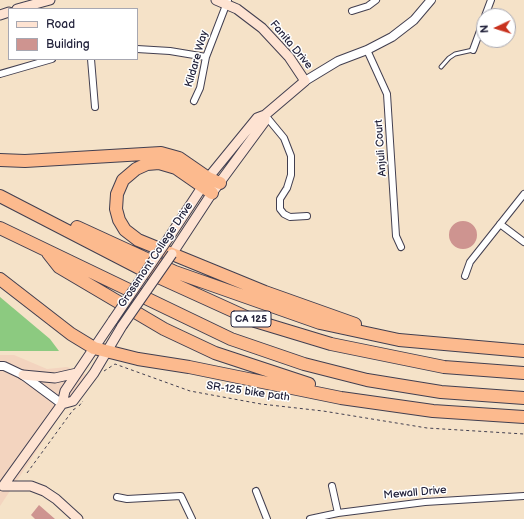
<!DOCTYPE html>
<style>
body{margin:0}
#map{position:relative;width:524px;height:519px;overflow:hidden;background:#f5e2c8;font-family:"Balsamiq Sans",sans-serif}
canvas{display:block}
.legend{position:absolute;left:8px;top:8px;width:130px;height:52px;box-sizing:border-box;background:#fff;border:1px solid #a7a7b1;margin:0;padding:5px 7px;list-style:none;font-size:12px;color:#22223b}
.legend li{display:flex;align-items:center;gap:8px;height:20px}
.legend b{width:20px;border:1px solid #a7a7b1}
.north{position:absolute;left:476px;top:8px;width:40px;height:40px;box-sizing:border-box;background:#fff;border:1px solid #a7a7b1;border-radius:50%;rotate:266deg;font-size:11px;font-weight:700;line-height:16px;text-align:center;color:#22223b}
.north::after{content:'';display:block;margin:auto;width:14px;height:18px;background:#c8321e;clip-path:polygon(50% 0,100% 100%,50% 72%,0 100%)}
</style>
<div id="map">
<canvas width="524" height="519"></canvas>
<ul class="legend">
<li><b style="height:5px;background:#fee3d2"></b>Road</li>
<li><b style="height:11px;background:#ce9490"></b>Building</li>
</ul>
<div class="north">N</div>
</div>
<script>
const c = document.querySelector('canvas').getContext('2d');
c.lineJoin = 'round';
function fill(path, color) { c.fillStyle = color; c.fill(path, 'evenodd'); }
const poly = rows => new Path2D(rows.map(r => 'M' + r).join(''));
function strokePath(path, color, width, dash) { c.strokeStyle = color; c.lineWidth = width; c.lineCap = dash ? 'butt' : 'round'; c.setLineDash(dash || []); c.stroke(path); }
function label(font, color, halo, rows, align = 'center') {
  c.font = font + ' "Balsamiq Sans",sans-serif'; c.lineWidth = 3; c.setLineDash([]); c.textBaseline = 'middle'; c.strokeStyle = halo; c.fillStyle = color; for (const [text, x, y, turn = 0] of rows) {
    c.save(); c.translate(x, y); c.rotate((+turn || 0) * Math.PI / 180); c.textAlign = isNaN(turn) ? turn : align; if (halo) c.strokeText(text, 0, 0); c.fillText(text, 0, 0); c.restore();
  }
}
const built = poly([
 [0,355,14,355,47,369,67,367,87,375,0,506]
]);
const green = poly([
 [0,297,50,339,59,351,0,351]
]);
const building = poly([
 '449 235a14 14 0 1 1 28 0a14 14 0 1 1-28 0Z',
 [39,505,55,519,35,519,31,515]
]);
const path = poly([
 [104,371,115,364,190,391,261,404,323,411,427,428,524,434],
 [79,406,83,401],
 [27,473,73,410,76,408]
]);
const service = poly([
 [441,67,449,58,455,54,473,50]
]);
const minor = poly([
 [352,11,368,6,376,0],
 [485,16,491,0],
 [137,49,170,51,206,57],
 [367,50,387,94,396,236,401,247],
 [473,50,484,20],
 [91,59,95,107],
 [0,74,52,59],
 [194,101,200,88,206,57,228,0],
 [265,115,284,138,291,156,291,175,287,188,280,199,280,209,284,214,290,217,307,216],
 [500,224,524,242],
 [465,276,470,262,524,194],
 [332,486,338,513],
 [256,491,267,519],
 [117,497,127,499,181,496,192,519],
 [310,519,338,513,425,502,524,496]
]);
const tertiary = poly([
 [305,81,338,61,367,50,392,37,414,20,431,0],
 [0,366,4,366,23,375,62,404]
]);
const secondary = poly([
 [17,9,50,0],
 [0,15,9,12],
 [170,236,208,178,257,118,265,115,305,81,289,57,262,28,237,9,216,0],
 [172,254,212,193,265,121,265,115],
 [23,375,55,378,77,373],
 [62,404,73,401,94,373,122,326],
 [3,486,62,404,65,391,113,320],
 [3,486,31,486,44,491,56,499,78,519]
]);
const motorway = poly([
 [0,160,25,161,161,153,179,158,208,178,220,183],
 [212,193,176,168,159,163,147,164,136,169,123,180,117,194,116,209,119,220,125,230,138,240,265,292,355,324],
 [0,196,145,271,255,321,331,344,444,367,524,373],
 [77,227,175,272,320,323,399,340,524,351],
 [0,228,231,339,304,364,367,380,441,392,524,398],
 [48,253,59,267,164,329,215,353,309,384],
 [0,279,71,334,94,348,138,359,189,367,341,398,433,411,524,417]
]);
const secondaryBridge = poly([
 [113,320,170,236],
 [122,326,172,254]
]);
const shields = [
 [251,319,40]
];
const shieldNames = [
 ["CA 125",251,319]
];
const streetNames = [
 ["Fanita Drive",291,45,50],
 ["Kildare Way",197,59,-74],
 ["Anjuli Court",381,148,-94],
 ["Grossmont College Drive",156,255,-56],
 ["SR-125 bike path",248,392,8],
 ["Mewall Drive",415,493,-5]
];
fill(built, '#f3d4bf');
fill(green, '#8cca80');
fill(building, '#ce9490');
strokePath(service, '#423f50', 5);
strokePath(minor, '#423f50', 8);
strokePath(tertiary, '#423f50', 10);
strokePath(secondary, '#423f50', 11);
strokePath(motorway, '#423f50', 14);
strokePath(path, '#423f50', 1, [3, 3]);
strokePath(service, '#fff', 3);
strokePath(minor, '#fff', 6);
strokePath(tertiary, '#fff', 8);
strokePath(secondary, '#fee3d2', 9);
strokePath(motorway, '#fcba8e', 12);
strokePath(secondaryBridge, '#423f50', 11, []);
strokePath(secondaryBridge, '#fee3d2', 9);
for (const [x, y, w] of shields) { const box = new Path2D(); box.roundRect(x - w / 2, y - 8, w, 16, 3); c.fillStyle = '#fff'; c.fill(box); strokePath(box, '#22223b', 1); }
label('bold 10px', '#22223b', null, shieldNames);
label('11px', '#22223b', '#fff', streetNames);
</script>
